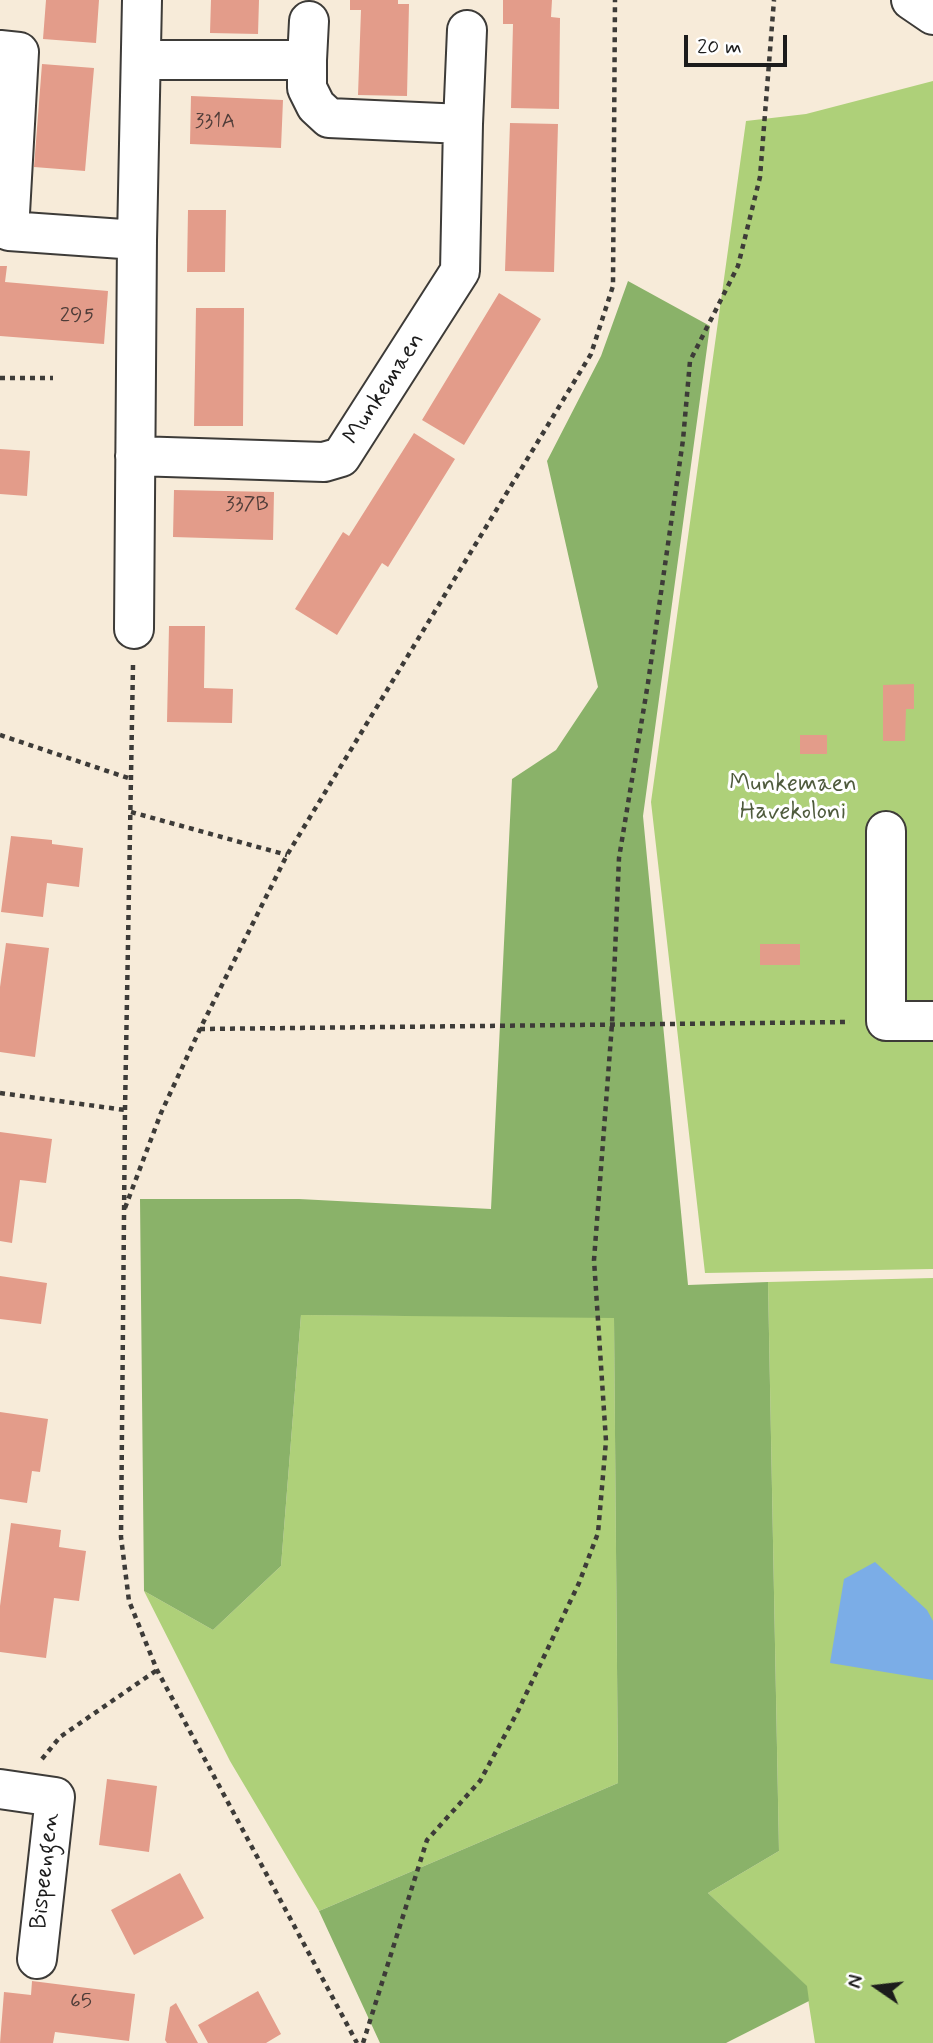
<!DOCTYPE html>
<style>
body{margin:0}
#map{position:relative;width:933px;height:2043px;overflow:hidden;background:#f7ebd9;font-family:Mynerve,sans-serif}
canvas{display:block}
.north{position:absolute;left:842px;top:1952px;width:70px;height:70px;-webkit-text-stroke:5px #fff;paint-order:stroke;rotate:284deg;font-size:19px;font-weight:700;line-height:28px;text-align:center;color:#1c1c1c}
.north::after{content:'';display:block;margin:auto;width:24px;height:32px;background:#1c1c1c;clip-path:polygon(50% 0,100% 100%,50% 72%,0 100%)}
.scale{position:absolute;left:684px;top:35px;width:103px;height:32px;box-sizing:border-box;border:4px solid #1c1c1c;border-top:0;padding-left:9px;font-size:21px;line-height:24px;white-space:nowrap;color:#1c1c1c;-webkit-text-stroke:5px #fff;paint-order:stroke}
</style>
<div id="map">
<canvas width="933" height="2043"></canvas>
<div class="north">N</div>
<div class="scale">20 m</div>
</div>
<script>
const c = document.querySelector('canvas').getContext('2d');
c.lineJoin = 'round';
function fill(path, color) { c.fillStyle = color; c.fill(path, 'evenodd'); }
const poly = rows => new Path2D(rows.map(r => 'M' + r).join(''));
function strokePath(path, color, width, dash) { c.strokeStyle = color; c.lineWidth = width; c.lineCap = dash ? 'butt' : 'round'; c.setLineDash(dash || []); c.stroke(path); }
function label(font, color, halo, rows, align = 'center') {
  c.font = font + ' Mynerve,sans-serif'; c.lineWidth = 6; c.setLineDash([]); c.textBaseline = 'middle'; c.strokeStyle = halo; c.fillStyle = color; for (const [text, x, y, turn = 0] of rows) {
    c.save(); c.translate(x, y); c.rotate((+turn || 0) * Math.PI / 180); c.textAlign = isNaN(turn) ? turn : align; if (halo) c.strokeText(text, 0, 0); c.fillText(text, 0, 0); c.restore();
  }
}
const green = poly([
 [933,81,933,1269,705,1273,651,802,746,121,806,114],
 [933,1278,933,2043,815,2043,806,1986,708,1893,779,1851,768,1282],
 [301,1315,614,1317,618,1783,319,1911,230,1761,144,1591,213,1630,281,1566]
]);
const forest = poly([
 [628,281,710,326,643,816,688,1285,768,1282,779,1851,708,1893,807,1986,809,2001,726,2043,380,2043,319,1911,618,1783,614,1318,301,1315,281,1566,213,1630,144,1591,140,1199,299,1199,491,1209,512,779,556,750,598,687,547,461,601,356]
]);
const water = poly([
 [875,1562,927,1610,933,1621,933,1680,830,1663,844,1579]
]);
const building = poly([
 [46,0,99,0,96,43,43,39],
 [211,0,259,0,258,34,210,33],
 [350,0,398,0,398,4,409,4,407,96,358,95,361,10,350,10],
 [503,0,552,0,551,17,560,18,559,109,511,108,513,24,503,24],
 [42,64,94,68,85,171,34,167],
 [191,96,283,100,281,148,190,144],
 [510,123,558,124,554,272,505,271],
 [188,210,226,210,225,272,187,272],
 [0,266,7,266,5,282,108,291,104,344,0,336],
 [499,293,541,319,464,445,422,420],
 [196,308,244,308,243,426,194,426],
 [414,433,455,459,388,567,382,563,337,635,295,609,343,532,349,536],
 [0,449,30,451,27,496,0,494],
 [174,490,274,492,273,540,173,537],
 [169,626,205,626,204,688,233,689,232,723,167,722],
 [914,684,914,709,906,709,905,741,883,741,883,685],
 [800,735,827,735,827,754,800,754],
 [11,836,52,840,52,844,83,848,79,887,47,883,43,917,1,912],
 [6,943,49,948,35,1057,0,1052,0,987],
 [760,944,800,944,800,965,760,965],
 [0,1132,52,1139,46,1183,20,1180,12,1243,0,1241],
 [0,1276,47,1283,41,1324,0,1319],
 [0,1412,48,1419,40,1472,32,1471,27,1503,0,1499],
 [11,1523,61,1530,59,1547,86,1551,79,1601,54,1598,46,1658,0,1652,0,1606],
 [107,1779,157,1786,149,1852,99,1845],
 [180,1873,204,1918,134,1955,111,1910],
 [32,1981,135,1994,129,2041,55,2032,53,2043,0,2043,4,1992,31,1995],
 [258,1991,281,2034,266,2043,208,2043,198,2025],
 [176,2003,198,2043,167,2043,165,2040,170,2007]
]);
const path = poly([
 [0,378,53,378],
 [133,665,125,1110,121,1537,129,1601,157,1670,357,2043],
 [0,735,131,779],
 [131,812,287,855],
 [200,1029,850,1022],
 [0,1093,125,1110],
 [125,1208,161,1113,200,1029,287,855,591,354,613,286,615,0],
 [42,1759,60,1737,157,1670],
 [363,2043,427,1840,480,1781,518,1711,579,1583,598,1533,606,1441,594,1260,612,1024,619,858,648,683,683,440,690,361,738,266,760,177,774,0]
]);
const minor = poly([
 [911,0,933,15],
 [0,50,19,52,9,231,137,240],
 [307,60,309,21],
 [463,124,467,30],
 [135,456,324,462,341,457,460,271,463,124,329,118,316,106,307,88,307,60,141,60],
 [134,629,137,240,142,0],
 [886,831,886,1021,933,1021],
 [0,1789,55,1797,37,1959]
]);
const numberNames = [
 ["331A",215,123],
 ["295",77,317],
 ["337B",247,506],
 ["65",81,2003]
];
const streetNames = [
 ["Munkemaen",385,389,-57],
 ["Bispeengen",46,1871,-84]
];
const parkNames = [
 ["Munkemaen",793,785],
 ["Havekoloni",793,813]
];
fill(green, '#aed079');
fill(forest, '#8ab269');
fill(water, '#7bade7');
fill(building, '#e39c8a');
strokePath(minor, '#3d3b38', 42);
strokePath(path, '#3d3b38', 4.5, [5, 5]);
strokePath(minor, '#fff', 38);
label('21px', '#4e3c38', null, numberNames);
label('24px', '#1c1c1c', '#fff', streetNames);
label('24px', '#4f5b3d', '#fff', parkNames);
</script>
